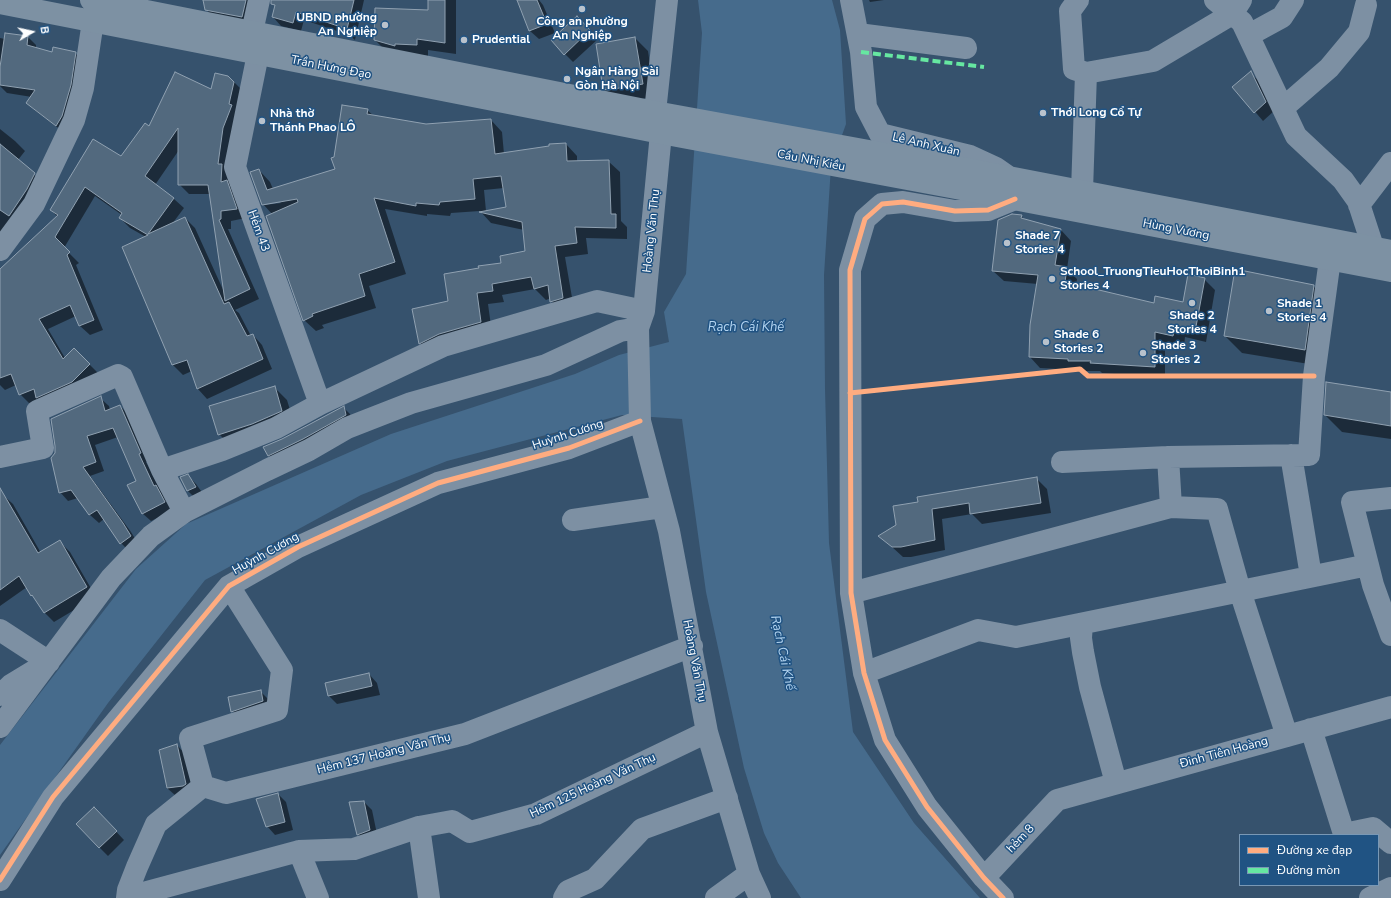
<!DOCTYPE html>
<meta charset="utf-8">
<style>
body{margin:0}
#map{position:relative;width:1391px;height:898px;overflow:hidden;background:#36526d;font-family:"Nunito Sans",sans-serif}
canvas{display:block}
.legend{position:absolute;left:1239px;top:834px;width:140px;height:52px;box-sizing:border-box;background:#205383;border:1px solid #7998b5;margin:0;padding:5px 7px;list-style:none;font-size:12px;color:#fff}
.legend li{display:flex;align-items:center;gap:8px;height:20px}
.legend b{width:20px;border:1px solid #7998b5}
.north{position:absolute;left:12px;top:12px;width:40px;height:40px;-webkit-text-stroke:3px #205383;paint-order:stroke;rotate:81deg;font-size:11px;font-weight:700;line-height:16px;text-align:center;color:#fff}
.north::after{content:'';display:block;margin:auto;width:14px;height:18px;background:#fff;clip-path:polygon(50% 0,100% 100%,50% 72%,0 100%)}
</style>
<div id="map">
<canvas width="1391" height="898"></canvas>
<ul class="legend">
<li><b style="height:5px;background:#ffac80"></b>Đường xe đạp</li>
<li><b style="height:5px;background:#66e7a1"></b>Đường mòn</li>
</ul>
<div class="north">B</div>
</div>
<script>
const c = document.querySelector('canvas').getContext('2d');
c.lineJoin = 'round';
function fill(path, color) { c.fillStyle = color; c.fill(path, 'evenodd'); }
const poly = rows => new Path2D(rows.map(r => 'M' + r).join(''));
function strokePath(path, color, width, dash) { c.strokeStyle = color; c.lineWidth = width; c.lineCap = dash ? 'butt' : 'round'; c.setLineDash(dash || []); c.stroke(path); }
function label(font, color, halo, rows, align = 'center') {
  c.font = font + ' "Nunito Sans",sans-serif'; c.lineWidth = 3; c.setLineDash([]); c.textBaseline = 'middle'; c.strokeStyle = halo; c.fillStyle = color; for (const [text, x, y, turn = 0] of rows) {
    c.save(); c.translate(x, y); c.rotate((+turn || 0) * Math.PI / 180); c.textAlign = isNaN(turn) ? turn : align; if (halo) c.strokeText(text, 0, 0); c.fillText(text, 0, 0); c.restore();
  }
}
const water = poly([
 [698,0,832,0,840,30,846,124,831,166,824,275,825,389,829,543,853,732,914,823,980,898,801,898,778,863,764,833,744,768,706,592,682,419,622,415,447,461,361,495,205,580,108,703,0,855,0,745,136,569,186,524,391,434,575,374,619,355,669,342,664,312,686,274,702,33]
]);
const shadow = poly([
 [204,0,255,0,250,25,214,18,206,9],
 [277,0,364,0,355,40,349,35,304,20,301,31,281,26,273,17],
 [429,0,456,0,456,54,428,50,428,56,386,51,375,40,429,11],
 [526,0,539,0,543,5,555,33,539,39,530,31,519,3],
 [869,0,884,0,870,2],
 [586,25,598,39,573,62,565,54],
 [28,37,36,45,36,49,53,53,75,53,84,62,65,133,36,111,27,103,32,97,7,93,0,86,0,38,5,39],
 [635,38,648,51,655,97,621,102,617,101,604,88],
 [1250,73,1259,81,1274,111,1263,121,1234,87],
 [234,82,244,92,246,218,231,221,231,229,228,229,259,299,235,310,239,313,251,336,253,335,262,345,272,369,207,399,198,389,192,371,183,375,173,365,123,248,146,237,130,228,120,218,122,215,95,196,64,248,79,263,76,265,103,330,90,335,80,326,76,316,48,329,65,358,74,349,99,374,30,404,20,394,16,385,5,390,0,385,0,270,58,217,51,210,121,158,150,127,211,91],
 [179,150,179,184,189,194,210,194,225,294,195,228,185,218,172,224,184,208,174,199,155,185],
 [367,110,374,116,426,125,491,120,502,132,504,154,566,144,577,156,577,162,608,161,620,172,621,221,627,227,627,239,586,238,588,254,565,257,574,309,563,312,551,301,551,298,546,300,535,289,502,295,504,302,488,304,492,333,431,354,420,343,449,302,480,269,502,263,526,252,524,230,491,223,480,211,451,213,450,216,427,214,427,216,385,209,406,274,369,286,376,308,322,325,324,328,316,331,304,320,272,214,263,204,259,170,270,182,273,189,336,170,335,158],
 [504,188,507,208,486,211,484,190],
 [279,201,281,203,264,205,264,203],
 [0,129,15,141,25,151,18,160,44,184,0,238],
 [1021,216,1026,221,1061,230,1071,241,1067,269,1077,279,1076,286,1155,304,1184,303,1204,279,1215,290,1206,342,1185,337,1184,346,1165,342,1165,378,1102,373,1100,371,1080,371,1078,370,1040,368,1030,357,1038,284,1004,281,993,271],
 [1313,286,1330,303,1321,366,1242,353,1225,336],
 [274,387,287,400,294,423,232,447,219,434],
 [1391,393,1391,439,1342,432,1325,415],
 [100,398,109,406,110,410,120,406,128,414,149,461,146,462,161,491,164,494,172,511,151,521,142,513,137,481,118,437,95,445,104,471,90,476,131,532,139,545,129,551,121,543,104,519,99,523,90,515,78,498,68,501,60,492],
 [344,408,350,414,352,421,275,461,268,455,282,440],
 [188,476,196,484,204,495,196,499,188,491,181,478],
 [1036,478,1047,489,1051,513,982,524,972,514,942,519,945,550,911,557,903,557,880,536,897,525,919,503],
 [3,495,13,504,41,553,60,542,70,552,96,597,54,622,44,612,27,587,0,606,0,496],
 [369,674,377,683,380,695,337,704,329,696],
 [261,692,269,700,271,710,241,719,232,711],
 [177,745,185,754,193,793,176,796,167,788,160,750],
 [278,794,286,802,293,830,275,835,267,826],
 [364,802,372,810,378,839,366,843,358,834],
 [94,808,124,840,108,856,99,847]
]);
const building = poly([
 [203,0,246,0,242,17,205,10,203,0],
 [271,0,354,0,347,29,296,12,293,23,272,17,275,5,271,4,271,0],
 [428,0,445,0,445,43,417,39,417,45,395,44,395,46,374,40,375,8,428,10,428,0],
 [517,0,537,0,547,24,529,31,517,0],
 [577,16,590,30,564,55,551,40,577,16],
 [5,33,28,36,27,45,52,52,53,47,76,52,71,85,62,116,56,126,26,103,35,90,0,85,0,67,5,33],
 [635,37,643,84,608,90,603,89,596,44,635,37],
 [1251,71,1266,102,1254,113,1232,87,1251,71],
 [175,72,211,89,215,73,228,76,234,82,229,104,232,105,223,128,218,164,222,164,221,182,227,180,237,209,221,211,221,219,219,220,250,289,225,301,208,185,178,185,178,128,145,176,174,198,148,234,185,217,224,304,229,302,247,336,253,334,263,359,197,389,187,360,172,365,122,247,148,235,119,218,122,213,85,187,55,237,70,252,67,255,94,320,79,326,70,305,39,319,63,359,74,348,90,364,72,382,36,398,34,389,19,395,11,374,0,378,0,269,58,215,50,210,93,139,121,156,145,123,149,126,175,72],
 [342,105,368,109,367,114,426,124,491,119,495,154,549,146,549,144,566,143,567,161,609,160,611,214,616,214,616,228,575,227,577,243,555,246,563,298,550,302,548,285,534,289,531,277,492,284,493,291,477,293,481,322,439,334,419,344,412,309,448,301,444,274,479,268,478,266,501,263,500,256,525,251,522,222,479,212,506,207,501,176,473,179,475,199,440,202,439,205,416,203,416,206,374,198,395,262,359,274,365,296,312,314,313,316,303,321,266,216,298,202,297,199,262,205,250,172,259,169,267,190,335,169,331,158,334,157,342,105],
 [0,144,35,173,27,189,9,216,0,210,0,144],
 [1012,214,1022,215,1021,218,1061,229,1055,265,1067,267,1065,282,1154,303,1155,296,1183,302,1188,274,1205,278,1195,332,1175,327,1173,336,1155,332,1155,367,1090,363,1091,361,1068,361,1068,359,1029,357,1030,325,1038,275,992,271,998,220,1012,214],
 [1235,269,1314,285,1305,350,1224,336,1235,269],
 [1326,382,1391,392,1391,426,1324,415,1326,382],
 [275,386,282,411,252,424,218,435,209,406,275,386],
 [101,396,105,411,120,405,141,453,139,454,154,486,156,485,165,502,142,514,127,485,136,481,113,428,87,436,96,462,83,467,123,523,131,536,120,544,97,510,89,515,71,490,59,493,51,458,55,453,55,446,51,419,101,396],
 [344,406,346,415,303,439,268,456,263,447,282,439,344,406],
 [188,474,196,487,187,491,180,477,188,474],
 [1037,477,1041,503,970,514,969,503,932,509,935,540,901,547,892,547,878,536,896,525,893,506,918,502,917,497,1037,477],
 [0,488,38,553,60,540,87,587,44,613,32,595,31,596,19,576,0,590,0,488],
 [369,673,372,686,328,696,325,683,369,673],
 [261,690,263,701,231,712,228,697,261,690],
 [177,744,186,784,183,786,167,788,159,750,177,744],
 [278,793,285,822,266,827,256,799,278,793],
 [364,801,370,830,357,835,349,802,364,801],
 [94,807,117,831,99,848,76,824,94,807]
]);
const minor = poly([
 [851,0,861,52,866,107,880,134,970,156,996,168,1006,175],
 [1078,0,1070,11,1074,69,1086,73,1153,61,1232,14,1241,0],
 [1215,0,1242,22,1296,136,1343,180,1358,201,1373,247],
 [252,32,259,0],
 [858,34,966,48],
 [1249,35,1282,17,1293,0],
 [258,54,235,167,320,404],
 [1283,108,1329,68,1359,32,1366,5],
 [655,112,667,0],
 [661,133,644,311,638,328,640,421,669,531,707,732,749,874,760,898],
 [1082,191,1086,73],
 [1359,205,1391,163],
 [0,250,34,204,74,120,83,88,93,21],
 [1291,455,1311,576],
 [0,457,43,448,37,411,118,375,122,377,162,470,222,450,276,428,320,404,443,346,597,301,644,311],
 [1168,457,1171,507],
 [1062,462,1168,457,1309,455,1314,376,1330,259],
 [162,470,184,512],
 [1391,498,1352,502,1373,585,1391,635],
 [573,520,662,507],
 [851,593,1171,507,1217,509,1240,591,1287,736],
 [1082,624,1081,638,1083,652,1090,687,1116,783],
 [0,630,49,662],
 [864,673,978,630,1016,637,1368,565],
 [0,695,11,685,39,668],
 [0,727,111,578,151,536,184,512,267,470,309,450,347,428,411,403,546,365,620,331,638,328],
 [1311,729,1344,834,1373,828,1391,843],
 [203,786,190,738,277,710,282,670,229,586],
 [419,827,429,898],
 [299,851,318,898],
 [984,878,1057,800,1391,707],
 [0,880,53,797,229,586,298,547,438,483,569,448,640,421],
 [128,897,299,851,354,849,419,827,452,821,470,832,536,814,707,732],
 [127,898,128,890,137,867,156,824,203,786,226,793,465,734,692,646],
 [564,898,568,891,595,879,642,829,727,798],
 [716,898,749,874],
 [1003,898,984,878,927,807,885,740,864,673,851,593,850,270,865,219,882,204,903,202,955,211,988,210,1015,199],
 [1370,898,1391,888]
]);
const highway = poly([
 [91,0,655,112,962,168,1391,251],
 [0,3,661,133,961,189,1391,271]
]);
const quiet = poly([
 [861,52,984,67]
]);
const cycleway = poly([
 [850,393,1080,369,1088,376,1314,376],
 [0,880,53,797,229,586,298,547,438,483,569,448,640,421],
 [1003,898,984,878,927,807,885,740,864,673,851,593,850,270,865,219,882,204,903,202,955,211,988,210,1015,199]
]);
const markers = [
 [582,9,4,"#b9c2cc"],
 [385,25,4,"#b9c2cc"],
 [464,40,4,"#b9c2cc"],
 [567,79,4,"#b9c2cc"],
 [1043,113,4,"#b9c2cc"],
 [262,121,4,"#b9c2cc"],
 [1007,243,4,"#b9c2cc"],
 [1052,279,4,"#b9c2cc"],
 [1192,303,4,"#b9c2cc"],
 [1269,311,4,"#b9c2cc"],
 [1046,342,4,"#b9c2cc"],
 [1143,353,4,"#b9c2cc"]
];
const poiNames = [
 ["UBND phường",377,18,"right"],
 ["An Nghiệp",377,32,"right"],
 ["Công an phường",582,22,"center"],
 ["An Nghiệp",582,36,"center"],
 ["Prudential",472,40],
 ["Ngân Hàng Sài",575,72],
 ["Gòn Hà Nội",575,86],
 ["Thới Long Cổ Tự",1051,113],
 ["Nhà thờ",270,114],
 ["Thánh Phao LÔ",270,128],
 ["Shade 7",1015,236],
 ["Stories 4",1015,250],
 ["School_TruongTieuHocThoiBinh1",1060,272],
 ["Stories 4",1060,286],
 ["Shade 1",1277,304],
 ["Stories 4",1277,318],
 ["Shade 2",1192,316,"center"],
 ["Stories 4",1192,330,"center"],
 ["Shade 6",1054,335],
 ["Stories 2",1054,349],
 ["Shade 3",1151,346],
 ["Stories 2",1151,360]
];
const streetNames = [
 ["Trần Hưng Đạo",331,68,11],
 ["Lê Anh Xuân",926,145,13],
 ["Cầu Nhị Kiều",811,161,11],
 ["Hùng Vương",1176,230,11],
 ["Hẻm 43",258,231,70],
 ["Hoàng Văn Thụ",652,231,-84],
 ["Huỳnh Cương",568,435,-18],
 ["Huỳnh Cương",266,554,-29],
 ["Hoàng Văn Thụ",694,661,79],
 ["Đinh Tiên Hoàng",1224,753,-15],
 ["Hẻm 137 Hoàng Văn Thụ",384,754,-14],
 ["Hẻm 125 Hoàng Văn Thụ",593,786,-25],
 ["hẻm 8",1021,839,-47]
];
const waterNames = [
 ["Rạch Cái Khế",746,328],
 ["Rạch Cái Khế",782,653,78]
];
fill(water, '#466b8c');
fill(shadow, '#0007');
fill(building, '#52697e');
strokePath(building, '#90a1b1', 1);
strokePath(minor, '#7d90a3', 22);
strokePath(highway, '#7d91a3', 22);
strokePath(quiet, '#66e7a1', 4, [8, 4]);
strokePath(cycleway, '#ffac80', 5);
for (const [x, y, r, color] of markers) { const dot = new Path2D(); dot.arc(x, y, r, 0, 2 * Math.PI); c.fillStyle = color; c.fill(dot); strokePath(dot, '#205383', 1.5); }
label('bold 12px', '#fff', '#205383', poiNames, 'left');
label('12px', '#fff', '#205383', streetNames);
label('italic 13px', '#b3d4f0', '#205383', waterNames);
</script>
